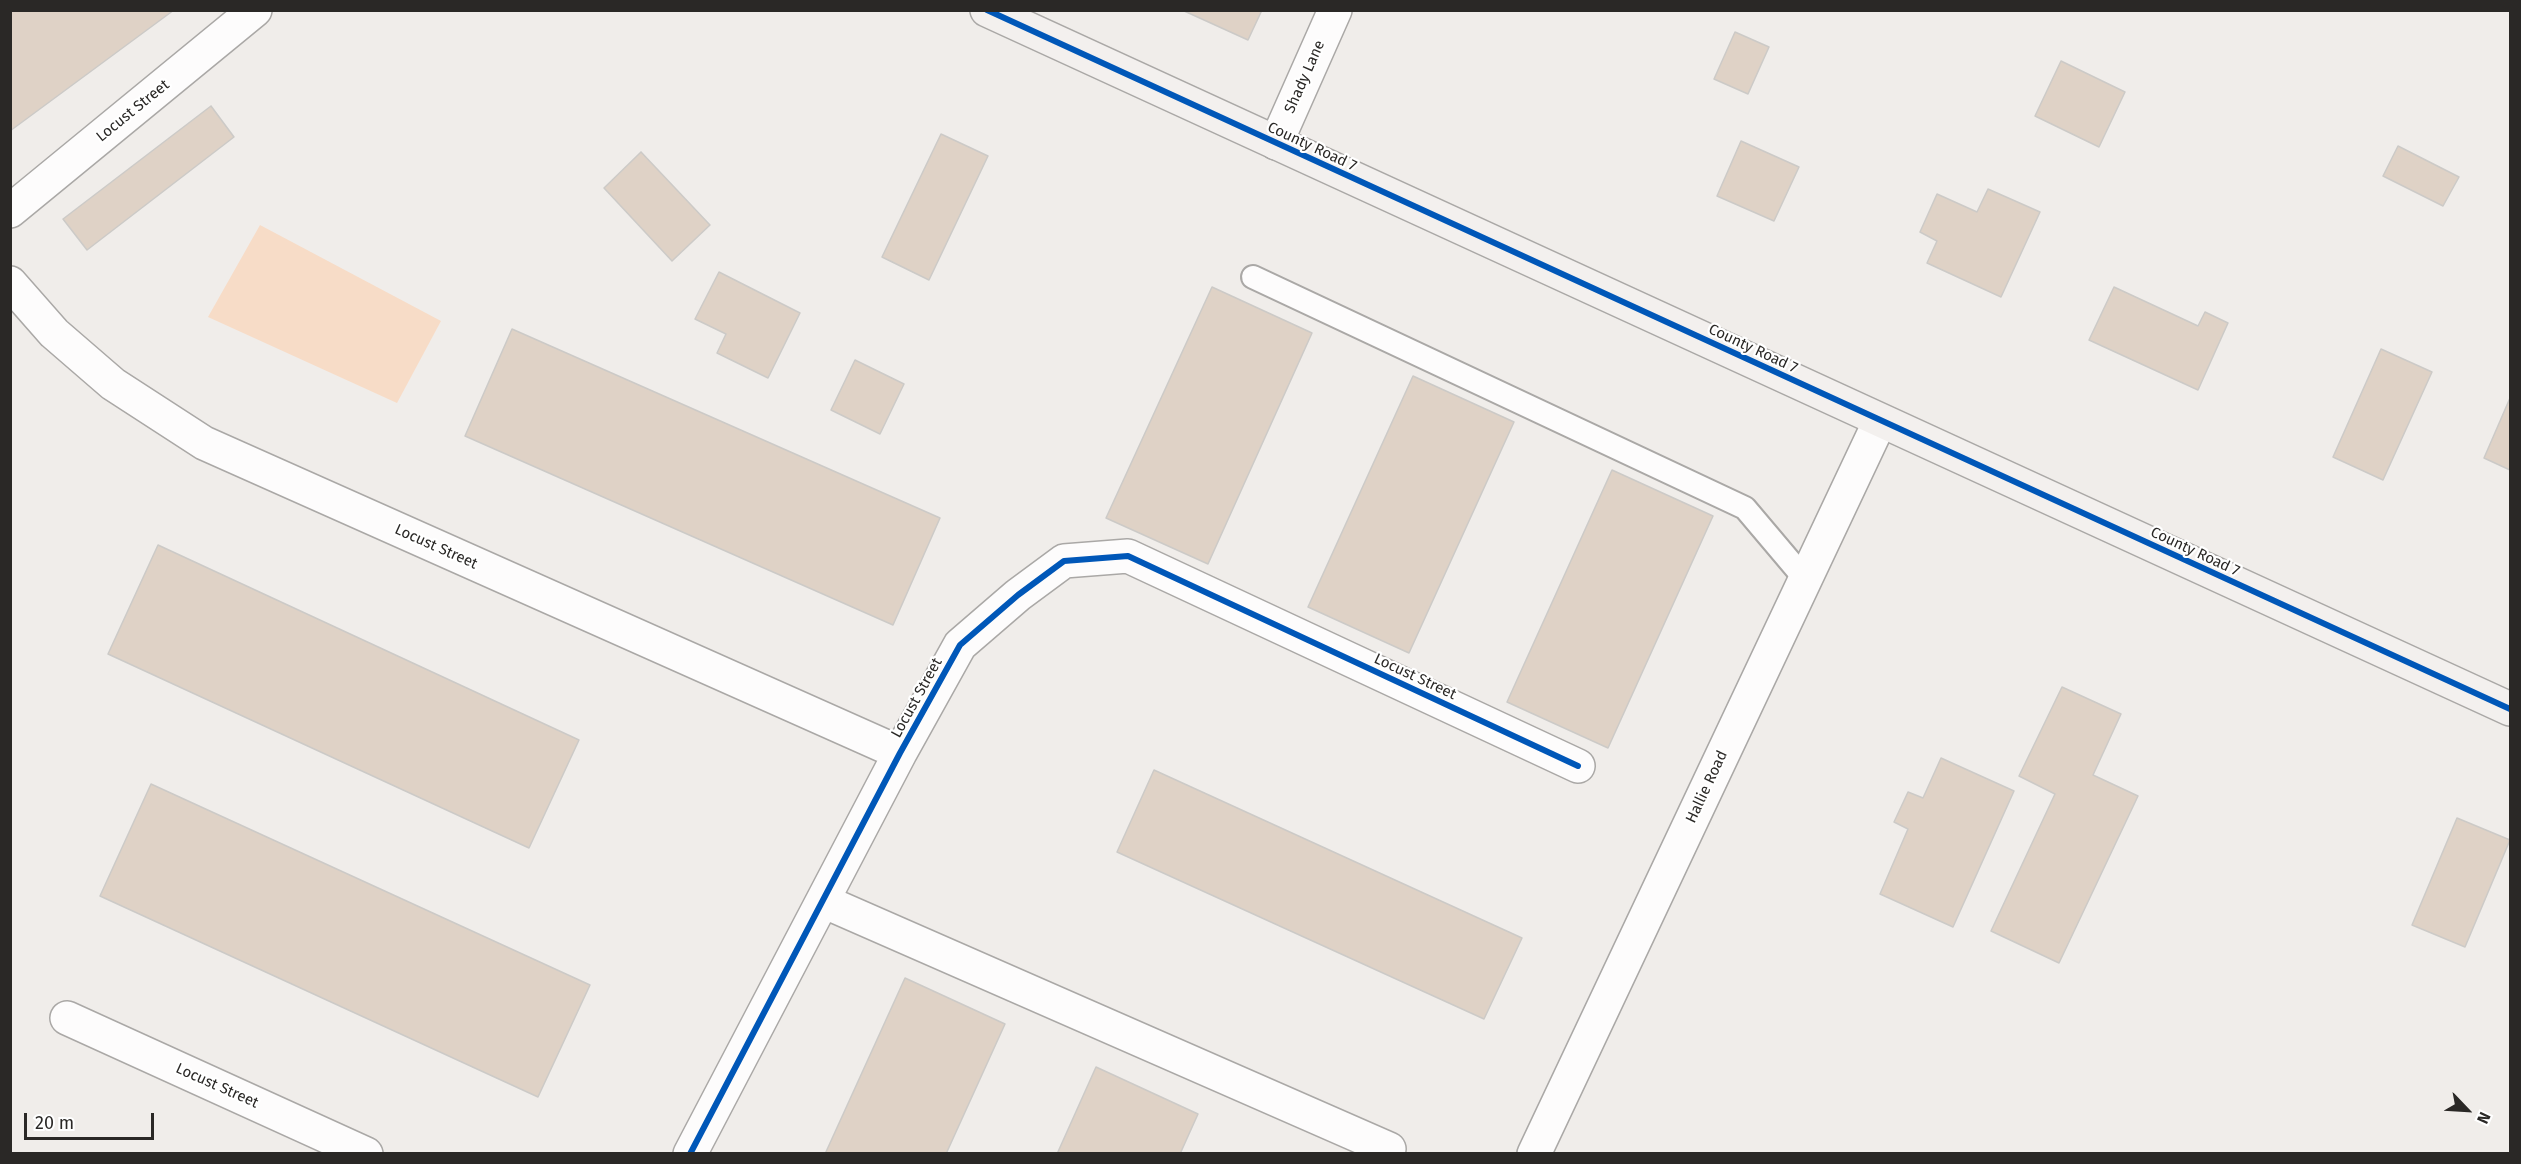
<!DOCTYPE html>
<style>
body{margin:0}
#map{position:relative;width:2521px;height:1164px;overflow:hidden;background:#f0edea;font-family:"Fira Sans",sans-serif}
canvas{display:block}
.frame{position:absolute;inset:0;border:12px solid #2a2826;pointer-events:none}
.north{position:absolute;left:2437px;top:1080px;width:60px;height:60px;-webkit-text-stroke:4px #fff;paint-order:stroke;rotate:115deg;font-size:16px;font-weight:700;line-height:24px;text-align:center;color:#2a2826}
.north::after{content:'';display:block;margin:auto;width:21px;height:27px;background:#2a2826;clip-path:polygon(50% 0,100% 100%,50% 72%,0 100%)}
.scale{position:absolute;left:24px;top:1113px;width:130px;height:27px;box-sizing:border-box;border:3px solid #2a2826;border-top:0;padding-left:8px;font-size:18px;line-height:21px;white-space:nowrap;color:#2a2826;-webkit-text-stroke:4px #fff;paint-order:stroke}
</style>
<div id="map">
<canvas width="2521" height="1164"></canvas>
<div class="frame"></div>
<div class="north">N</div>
<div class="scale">20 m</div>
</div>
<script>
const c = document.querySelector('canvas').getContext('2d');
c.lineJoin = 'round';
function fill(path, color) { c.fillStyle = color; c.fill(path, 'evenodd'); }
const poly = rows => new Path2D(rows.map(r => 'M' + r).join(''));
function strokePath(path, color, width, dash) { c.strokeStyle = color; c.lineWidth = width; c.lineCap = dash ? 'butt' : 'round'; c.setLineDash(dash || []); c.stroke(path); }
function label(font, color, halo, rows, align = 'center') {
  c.font = font + ' "Fira Sans",sans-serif'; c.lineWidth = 4.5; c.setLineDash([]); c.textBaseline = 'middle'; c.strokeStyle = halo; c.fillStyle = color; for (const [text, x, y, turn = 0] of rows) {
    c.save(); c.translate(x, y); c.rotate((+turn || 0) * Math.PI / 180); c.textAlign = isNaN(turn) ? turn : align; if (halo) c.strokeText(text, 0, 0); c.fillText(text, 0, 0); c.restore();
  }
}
const green = poly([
 [260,225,441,321,397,403,208,317]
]);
const building = poly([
 [10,10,174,10,10,131,10,10],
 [1182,10,1262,10,1248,40,1182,10],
 [1735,32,1769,47,1748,94,1714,79,1735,32],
 [2061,61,2125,92,2099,147,2035,116,2061,61],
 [211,106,234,137,87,250,63,219,211,106],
 [941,134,988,156,929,280,882,257,941,134],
 [1741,141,1799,167,1774,221,1717,196,1741,141],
 [2398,146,2459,177,2443,206,2383,176,2398,146],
 [641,152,710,225,672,261,604,188,641,152],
 [1988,189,2040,212,2001,297,1927,263,1937,241,1920,232,1937,194,1977,212,1988,189],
 [719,272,800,313,768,378,717,353,726,334,695,319,719,272],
 [1212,287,1312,333,1208,564,1106,518,1212,287],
 [2114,287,2198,326,2205,312,2228,323,2198,390,2089,340,2114,287],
 [512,329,940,518,893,625,465,436,512,329],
 [2381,349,2432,372,2383,480,2333,457,2381,349],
 [855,360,904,384,880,434,831,410,855,360],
 [1413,376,1514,422,1409,653,1308,607,1413,376],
 [2510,398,2510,470,2484,458,2510,398],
 [1612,470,1713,516,1608,748,1507,702,1612,470],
 [158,545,579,740,529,848,108,654,158,545],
 [2062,687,2121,714,2093,775,2138,796,2059,963,1991,931,2055,794,2019,776,2062,687],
 [1941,758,2014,791,1953,927,1880,894,1908,829,1894,822,1908,792,1923,798,1941,758],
 [1154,770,1522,938,1484,1019,1117,852,1154,770],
 [151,784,590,985,538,1097,100,896,151,784],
 [2457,818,2510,840,2465,947,2412,925,2457,818],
 [905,978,1005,1024,946,1154,825,1154,905,978],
 [1096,1067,1198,1114,1180,1154,1057,1154,1096,1067]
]);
const lane = poly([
 [1253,277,1745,508,1805,579]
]);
const street = poly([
 [1276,143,1335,10],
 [10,211,255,10],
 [10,283,54,333,113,384,204,443,900,753],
 [823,901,1389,1149],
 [67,1018,366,1154],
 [690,1154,900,753,960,645,1018,595,1064,561,1128,556,1578,766],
 [1534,1154,1880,421]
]);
const secondary = poly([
 [987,10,2510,709]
]);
const cycleway = poly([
 [987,10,2510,709],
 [690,1154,900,753,960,645,1018,595,1064,561,1128,556,1578,766]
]);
const streetNames = [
 ["Shady Lane",1305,77,-66],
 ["Locust Street",133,111,-39],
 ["County Road 7",1312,147,25],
 ["County Road 7",1753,349,25],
 ["Locust Street",436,547,24],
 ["County Road 7",2195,552,25],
 ["Locust Street",1415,677,25],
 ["Locust Street",917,698,-61],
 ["Hallie Road",1707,787,-65],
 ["Locust Street",217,1086,24]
];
fill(green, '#f7dcc7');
fill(building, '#dfd2c6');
strokePath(building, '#cccac7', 1.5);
strokePath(lane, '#aaa8a6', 26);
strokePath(street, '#aaa8a6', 36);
strokePath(secondary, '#aaa8a6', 36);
strokePath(lane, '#fdfcfc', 22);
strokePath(street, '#fdfcfc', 33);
strokePath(secondary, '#f3f0ee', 33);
strokePath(cycleway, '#0057b8', 6);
label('15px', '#2a2826', '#fff', streetNames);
</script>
